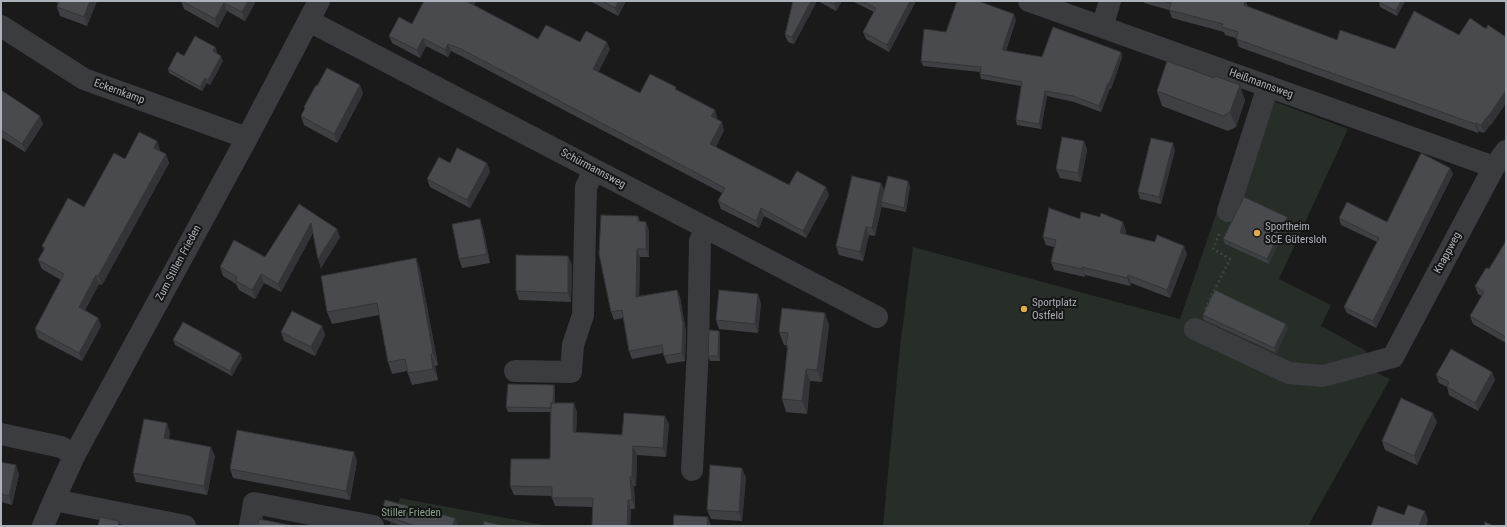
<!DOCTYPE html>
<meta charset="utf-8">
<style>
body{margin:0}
#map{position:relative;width:1507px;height:527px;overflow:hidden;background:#1a1a1b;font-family:"Roboto Condensed",sans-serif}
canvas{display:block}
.frame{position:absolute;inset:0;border:2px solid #adb1ba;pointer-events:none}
</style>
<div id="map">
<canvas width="1507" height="527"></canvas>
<div class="frame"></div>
</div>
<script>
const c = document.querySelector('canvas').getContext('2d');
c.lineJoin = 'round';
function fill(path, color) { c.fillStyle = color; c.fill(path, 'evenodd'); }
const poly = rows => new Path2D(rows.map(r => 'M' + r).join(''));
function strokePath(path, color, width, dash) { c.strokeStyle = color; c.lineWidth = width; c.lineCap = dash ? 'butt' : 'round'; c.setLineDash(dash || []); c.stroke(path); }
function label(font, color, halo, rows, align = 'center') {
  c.font = font + ' "Roboto Condensed",sans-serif'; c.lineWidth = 4; c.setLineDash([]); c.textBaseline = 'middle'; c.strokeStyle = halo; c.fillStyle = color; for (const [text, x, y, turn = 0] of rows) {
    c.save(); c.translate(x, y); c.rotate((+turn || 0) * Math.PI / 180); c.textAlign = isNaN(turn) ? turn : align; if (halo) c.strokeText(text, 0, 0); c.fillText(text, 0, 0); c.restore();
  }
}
const green = poly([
 [1257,95,1348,129,1279,279,1331,305,1321,326,1366,351,1369,369,1390,379,1308,526,883,526,900,347,913,247,1180,319],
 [400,498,549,526,389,526]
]);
const path = poly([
 [1205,309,1230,259,1213,249,1220,232]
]);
const minor = poly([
 [1029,1,1494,167],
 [309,21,877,317],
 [1,26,84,79,247,138],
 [1102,27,1110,1],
 [1228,211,1268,86],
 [1195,329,1289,373,1323,376,1393,357,1494,167,1506,151],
 [515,371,571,372,573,345,583,315,586,187,594,170],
 [1,434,61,447,75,454],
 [692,470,698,348,700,241,706,228],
 [54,500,185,526],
 [43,526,54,500,75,454,247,138,319,1],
 [250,526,254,503,373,526]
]);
const wall = poly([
 [53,1,97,1,87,26,60,16,57,7,58,3],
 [181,1,256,1,245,21,227,11,218,28,184,9],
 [424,1,476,1,474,5,538,39,580,42,610,49,598,72,640,93,677,90,715,110,717,118,716,119,724,130,716,147,789,185,829,195,806,238,764,216,759,228,721,209,718,201,722,193,461,56,451,51,448,57,426,46,420,58,392,43,389,36,412,24],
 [590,1,626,1,618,16],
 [793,1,817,1,794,44,788,42,785,35],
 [818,1,842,1,836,11],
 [852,1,916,1,889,52,866,39,863,32,874,12],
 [1144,1,1246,1,1248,7,1337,40,1395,49,1486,29,1506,37,1506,103,1491,125,1490,125,1484,133,1479,131,1478,133,1239,47,1236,38,1225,35,1224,32,1172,18,1169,10,1144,3],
 [1405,1,1397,16,1380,7,1379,2],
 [1016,20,1006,51,1042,57,1121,52,1122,57,1111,89,1110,88,1101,112,1074,102,1047,96,1041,129,1017,125,1016,120,1021,86,981,79,980,74,980,72,923,66,921,61,946,32],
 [215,47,217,52,216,53,223,61,210,85,207,83,202,91,169,73,168,69,184,56],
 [1214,78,1245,100,1236,127,1228,131,1162,106,1157,91],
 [360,85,363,94,337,143,304,125,301,116,305,110,304,107,317,86],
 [1,90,43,124,25,152,1,137],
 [157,141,160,150,160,151,166,154,169,163,102,285,99,284,85,310,98,318,101,326,82,361,38,338,35,329,61,280,42,269,38,260,44,250,42,246,84,207,125,159],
 [1084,141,1087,150,1081,182,1060,178,1056,169],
 [1175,150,1161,204,1140,199,1138,192],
 [450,163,487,163,490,172,470,208,430,187,427,179],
 [1453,174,1376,328,1347,313,1344,307,1377,242,1341,225,1339,218,1387,222],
 [908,181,910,186,906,212,882,207,882,205,875,236,869,235,863,261,839,255,836,246,881,183,884,190],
 [299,204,337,229,340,237,321,268,318,259,313,233,281,292,264,283,255,299,239,290,236,284,223,276,220,267,265,257],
 [638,216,640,221,649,230,649,257,640,257,639,296,677,290,680,297,686,332,685,361,667,364,663,353,632,359,629,351,623,318,614,320,611,312],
 [1080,219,1126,230,1125,235,1187,254,1170,298,1131,283,1130,286,1085,275,1085,277,1054,270,1051,262,1054,247,1046,245,1043,237],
 [1288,222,1269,264,1225,244,1223,239],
 [483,228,490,263,462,268,459,259],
 [1506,241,1506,343,1473,324,1470,316,1482,296,1478,294,1475,286,1489,269],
 [568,256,572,265,571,302,519,300,516,291],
 [416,258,420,270,438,365,435,366,438,380,412,385,407,371,392,374,388,362,379,315,332,324,327,312],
 [761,303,758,333,719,329,716,320],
 [1203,315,1288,328,1276,353,1204,320],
 [829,325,822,382,810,381,807,414,786,412,782,399,787,348,786,345,784,345,779,332],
 [322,326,325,335,315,356,284,341,281,332],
 [719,331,720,335,720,361,710,361,708,356],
 [173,340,240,353,242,358,232,376,175,345],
 [1492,372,1495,380,1478,411,1449,395,1447,387,1439,383,1436,375],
 [554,385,555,390,555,403,577,412,576,432,622,435,669,424,666,457,637,455,636,486,634,486,635,509,631,509,630,526,592,526,593,507,555,506,552,498,552,496,514,495,510,486,550,459,551,412,508,412,506,407],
 [1437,422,1417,465,1385,450,1382,441],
 [170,432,169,439,215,456,207,495,136,482,133,473],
 [357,461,350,500,233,478,230,469],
 [1,462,19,474,12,505,1,502],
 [746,477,742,521,711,519,707,510],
 [381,514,455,518,457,523,456,526,403,526,383,519]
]);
const shadedWall = poly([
 [90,1,97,1,87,26,84,17],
 [248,1,256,1,245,21,242,12],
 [469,1,476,1,471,10,468,2],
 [619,1,626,1,618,16,615,8],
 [811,1,817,1,794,44,792,37],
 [836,1,842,1,836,11,834,4],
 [910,1,916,1,889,52,887,45],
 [1245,1,1246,1,1248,8,1244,5],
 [1401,1,1405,1,1397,16,1396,11],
 [224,3,227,11,218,28,215,19],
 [1014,14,1016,20,1004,55,1002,50],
 [423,38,426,46,420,58,417,50],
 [607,42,610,49,596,77,593,69],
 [448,44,451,51,448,57,445,50],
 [215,47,217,52,215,56,213,51],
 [1121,52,1122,57,1111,89,1109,84],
 [221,56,223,61,210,85,208,80],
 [205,78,207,83,202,91,200,87],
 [1108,83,1110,88,1101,112,1099,106],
 [360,85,363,94,337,143,334,134],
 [1240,85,1245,100,1236,127,1230,112],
 [1506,90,1506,103,1491,125,1488,117],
 [1045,91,1047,96,1041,129,1039,124],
 [715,110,717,118,714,124,711,116],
 [40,116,43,124,25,152,22,144],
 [1487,117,1490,125,1484,133,1481,125],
 [722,122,724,130,713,152,710,144],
 [1476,123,1479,131,1478,133,1475,124],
 [157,141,160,150,157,156,154,148],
 [1084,141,1087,150,1081,182,1078,173],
 [1173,143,1175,150,1161,204,1159,197],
 [166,154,169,163,102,285,98,276],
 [487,163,490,172,470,208,467,200],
 [1450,168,1453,174,1376,328,1373,321],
 [908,181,910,186,906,212,904,208],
 [881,183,885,192,881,202,882,205,875,236,872,228],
 [826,187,829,195,806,238,803,231],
 [761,208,764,216,759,228,756,221],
 [1287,217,1288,222,1269,264,1267,259],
 [480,219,483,228,490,263,487,254],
 [646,222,649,230,649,257,646,249],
 [1123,222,1126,230,1123,241,1120,233],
 [311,223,314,231,281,292,278,284],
 [866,227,869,235,863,261,860,252],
 [337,229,340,237,321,268,318,259],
 [1184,246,1187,254,1170,298,1167,290],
 [637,249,640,257,639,305,636,297],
 [568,256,572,265,571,302,568,293],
 [416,258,420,270,438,365,433,353],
 [1082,267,1085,275,1085,277,1082,269],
 [261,274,264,283,255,299,252,290],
 [96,275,99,284,82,316,79,307],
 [1128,275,1131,283,1130,286,1127,278],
 [677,290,680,297,686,332,685,361,682,353],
 [758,294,761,303,758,333,755,324],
 [825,313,829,325,822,382,817,370],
 [98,318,101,326,82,361,79,353],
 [1286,324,1288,328,1276,353,1274,348],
 [322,326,325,335,315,356,311,347],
 [719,331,720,335,720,361,718,356],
 [240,353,242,358,232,376,230,371],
 [431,354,435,366,438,380,433,369],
 [806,369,810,381,807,414,802,401],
 [1492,372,1495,380,1478,411,1475,403],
 [554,385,555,390,555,412,553,408],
 [574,403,577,412,576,441,573,432],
 [1433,413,1437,422,1417,465,1414,456],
 [665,416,669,424,666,457,663,448],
 [167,423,170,432,167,447,164,438],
 [633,446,637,455,636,486,632,477],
 [211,447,215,456,207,495,204,486],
 [354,452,357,461,350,500,346,491],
 [16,465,19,474,12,505,9,496],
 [742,468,746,477,742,521,739,512],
 [630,477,634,486,635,509,632,500],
 [628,500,631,509,630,526,627,526],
 [1425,511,1428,520,1426,526,1419,526],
 [708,517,711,526,707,526],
 [455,518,457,523,456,526,453,526]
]);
const building = poly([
 [59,1,90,1,84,17,57,7,59,1],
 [182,1,248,1,242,12,224,3,215,19,182,1],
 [424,1,469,1,468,2,538,39,546,25,580,42,586,31,607,42,593,69,640,93,650,74,676,87,675,89,715,110,711,116,722,122,710,144,789,185,797,171,826,187,803,231,761,208,756,221,718,201,725,188,459,48,448,44,445,50,423,38,417,50,389,36,399,17,412,24,424,1],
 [602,1,619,1,615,8,602,1],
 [793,1,811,1,792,37,785,35,793,1],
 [828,1,836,1,834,4,828,1],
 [862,1,910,1,887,45,863,32,876,8,862,1],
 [957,1,978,1,1014,14,1002,50,1042,57,1053,27,1121,52,1109,84,1108,83,1099,106,1073,96,1045,91,1039,124,1016,120,1022,82,980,74,981,67,921,61,924,29,946,32,957,1],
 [1164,1,1245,1,1244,5,1337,40,1340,30,1395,49,1414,11,1459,35,1470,18,1486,29,1488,25,1506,37,1506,90,1488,117,1487,117,1481,125,1476,123,1475,124,1236,39,1238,32,1222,27,1223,24,1169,10,1171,3,1164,1],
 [1379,1,1401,1,1396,11,1379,2,1379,1],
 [195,36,215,47,213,51,221,56,208,80,205,78,200,87,168,69,177,52,184,56,195,36],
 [1167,61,1214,78,1215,76,1240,85,1230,112,1223,116,1157,91,1167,61],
 [327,68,360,85,334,134,301,116,305,108,304,107,316,85,317,86,327,68],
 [1,90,40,116,22,144,1,130,1,90],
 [139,132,157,141,154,148,166,154,98,276,96,275,79,307,98,318,79,353,35,329,64,274,38,260,45,248,42,246,68,198,84,207,114,153,125,159,139,132],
 [1062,137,1084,141,1078,173,1056,169,1062,137],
 [1151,138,1173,143,1159,197,1138,192,1151,138],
 [457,148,487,163,467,200,427,179,439,157,450,163,457,148],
 [1421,153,1450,168,1373,321,1344,307,1379,238,1339,218,1347,202,1387,222,1421,153],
 [852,176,881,183,872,228,866,227,860,252,836,246,852,176],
 [888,176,908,181,904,208,881,202,888,176],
 [1244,197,1287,217,1267,259,1223,239,1244,197],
 [299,204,337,229,318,259,311,223,278,284,261,274,252,290,236,281,237,277,220,267,234,240,265,257,299,204],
 [1049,208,1080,219,1081,212,1100,217,1101,213,1123,222,1120,233,1155,242,1157,235,1184,246,1167,290,1128,275,1127,278,1082,267,1082,269,1051,262,1056,240,1043,237,1049,208],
 [601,215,638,216,638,221,646,222,646,249,637,249,636,297,677,290,683,324,682,353,664,356,662,345,629,351,622,310,611,312,599,254,601,215],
 [480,219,487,254,459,259,452,224,480,219],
 [1506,241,1506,337,1470,316,1484,292,1475,286,1486,268,1489,269,1506,241],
 [516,255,568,256,568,293,516,291,516,255],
 [416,258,433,353,431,354,433,369,408,373,405,359,388,362,377,303,327,312,321,276,416,258],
 [719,290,758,294,755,324,716,320,719,290],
 [1215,290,1286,324,1274,348,1203,315,1215,290],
 [782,308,825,313,817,370,806,369,802,401,782,399,788,346,786,345,788,333,779,332,782,308],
 [292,311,322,326,311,347,281,332,292,311],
 [183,322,240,353,230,371,173,340,183,322],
 [709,330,719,331,718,356,708,356,709,330],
 [1451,349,1492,372,1475,403,1447,387,1449,382,1436,375,1451,349],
 [508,384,554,385,553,403,551,403,551,408,506,407,508,384],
 [1401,398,1433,413,1414,456,1382,441,1401,398],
 [551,403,574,403,573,432,622,435,624,413,665,416,663,448,633,446,632,477,630,477,632,500,628,500,627,526,592,526,593,498,552,498,552,487,510,486,511,459,550,459,551,403],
 [144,419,167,423,164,438,211,447,204,486,133,473,144,419],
 [237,430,354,452,346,491,230,469,237,430],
 [1,462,16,465,9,496,1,494,1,462],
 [710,465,742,468,739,512,707,510,710,465],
 [385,500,455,518,453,526,415,526,381,514,385,500],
 [1408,505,1425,511,1419,526,1371,526,1378,506,1404,515,1408,505],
 [674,515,708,517,707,526,673,526,674,515],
 [100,517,119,521,118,526,98,526,100,517],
 [259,519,294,526,258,526,259,519],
 [484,521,504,526,483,526,484,521],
 [1485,522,1494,526,1484,526,1485,522]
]);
const markers = [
 [1257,233,4,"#e1ab4c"],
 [1024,309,4,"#e1ab4c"]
];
const streetNames = [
 ["Heißmannsweg",1261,84,20],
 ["Eckernkamp",119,92,20],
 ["Schürmannsweg",593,169,28],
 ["Knappweg",1448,253,-62],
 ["Zum Stillen Frieden",179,263,-62]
];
const poiNames = [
 ["Sportheim",1265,227],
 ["SCE Gütersloh",1265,240],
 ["Sportplatz",1032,303],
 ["Ostfeld",1032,316]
];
const parkNames = [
 ["Stiller Frieden",411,513]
];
fill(green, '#262e27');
strokePath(path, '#414347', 2.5, [2, 3]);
strokePath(minor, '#3b3c40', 22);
fill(wall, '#3f4043');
fill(shadedWall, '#333437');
fill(building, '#494a4e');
strokePath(building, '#333437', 1);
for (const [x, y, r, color] of markers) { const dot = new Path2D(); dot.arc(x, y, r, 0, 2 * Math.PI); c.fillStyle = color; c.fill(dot); strokePath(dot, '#151516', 1.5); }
label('11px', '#adb1ba', '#151516', streetNames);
label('11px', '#adb1ba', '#151516', poiNames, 'left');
label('11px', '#86a388', '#151516', parkNames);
</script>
